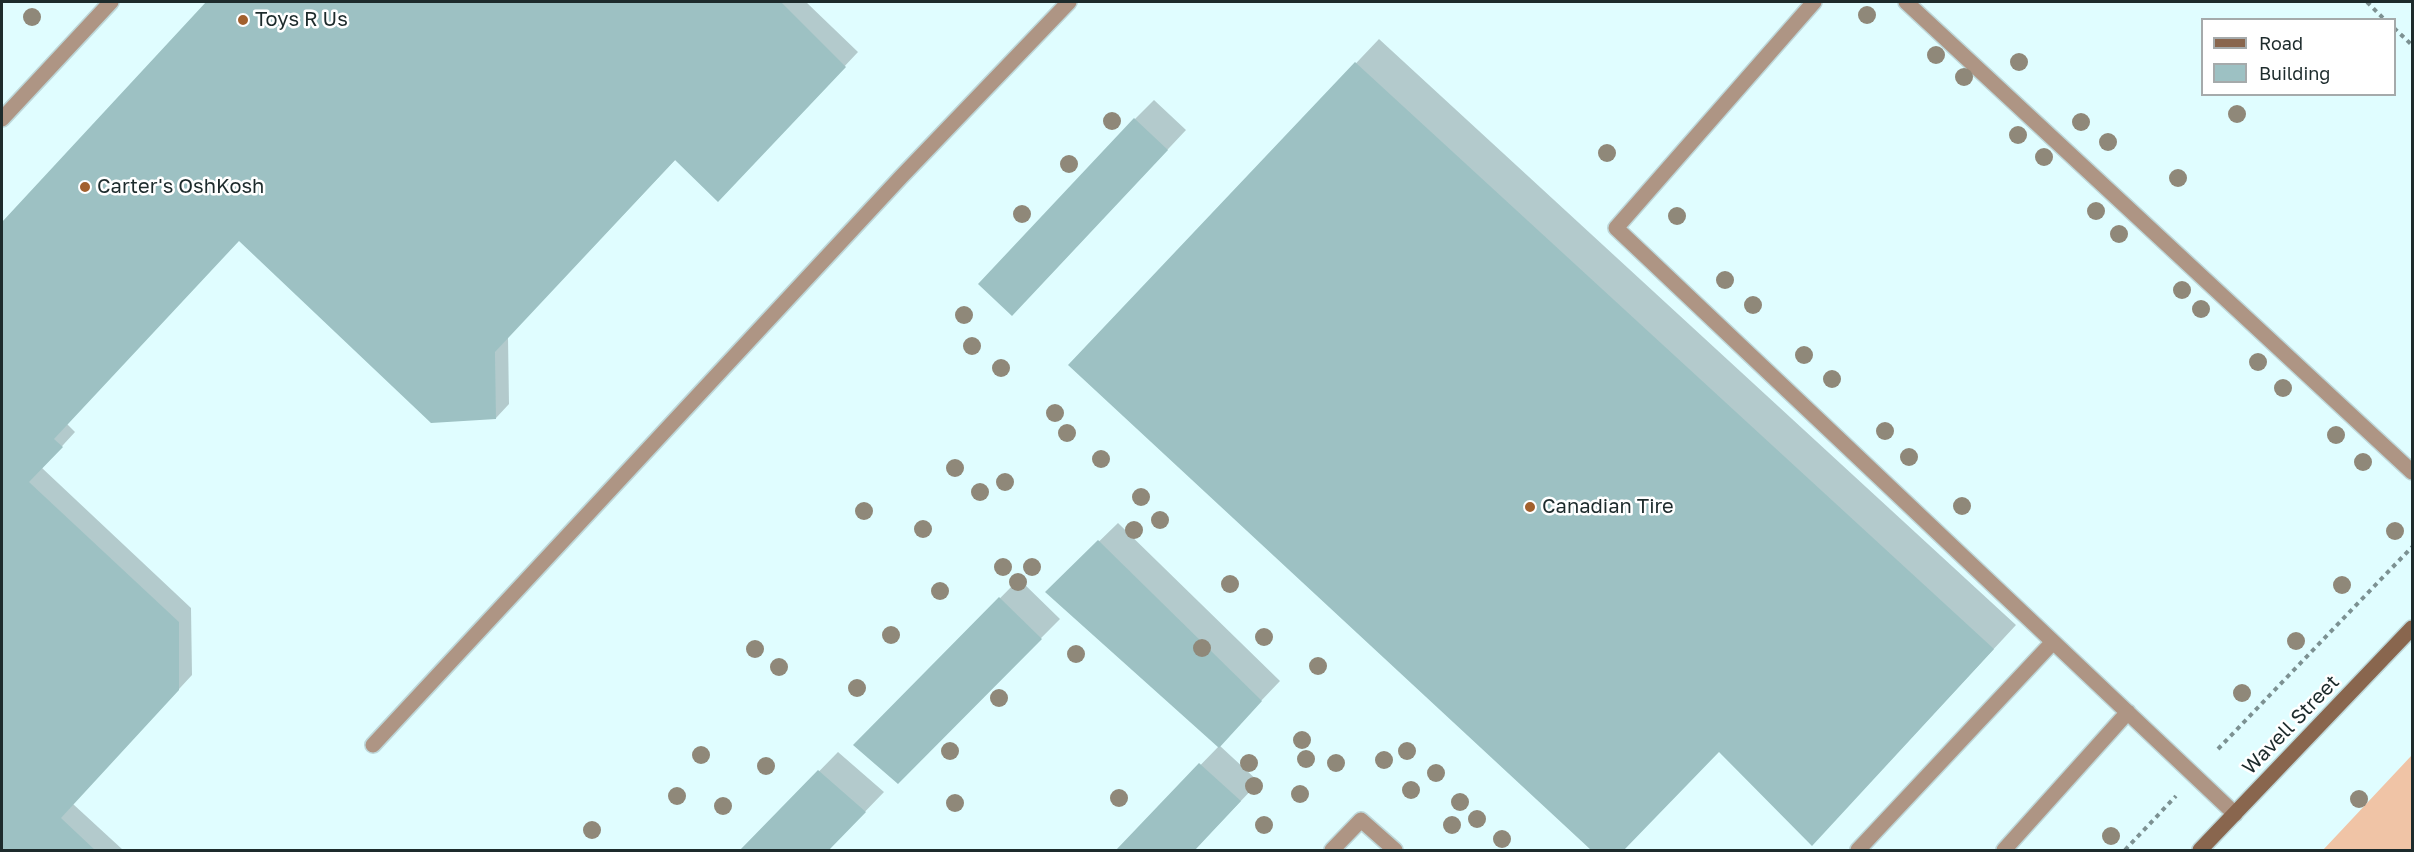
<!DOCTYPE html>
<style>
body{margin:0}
#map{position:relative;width:2414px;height:852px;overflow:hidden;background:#e0fdff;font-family:"Golos Text",sans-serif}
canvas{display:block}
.frame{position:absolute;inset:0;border:3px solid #1d2b2c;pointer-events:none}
.legend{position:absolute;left:2201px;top:18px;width:195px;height:78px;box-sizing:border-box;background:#fff;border:2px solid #a5aaab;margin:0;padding:8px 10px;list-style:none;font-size:18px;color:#1d2b2c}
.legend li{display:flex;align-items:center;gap:12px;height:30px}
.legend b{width:30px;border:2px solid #a5aaab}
</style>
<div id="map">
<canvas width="2414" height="852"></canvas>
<div class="frame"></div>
<ul class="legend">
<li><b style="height:8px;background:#89664e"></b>Road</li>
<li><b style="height:16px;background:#9dc1c3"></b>Building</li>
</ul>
</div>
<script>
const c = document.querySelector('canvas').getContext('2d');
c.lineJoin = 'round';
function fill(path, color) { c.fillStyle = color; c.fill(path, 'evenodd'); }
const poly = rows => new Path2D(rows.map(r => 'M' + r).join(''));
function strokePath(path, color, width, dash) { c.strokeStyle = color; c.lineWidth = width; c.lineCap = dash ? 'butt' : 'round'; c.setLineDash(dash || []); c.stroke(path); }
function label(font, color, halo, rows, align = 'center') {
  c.font = font + ' "Golos Text",sans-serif'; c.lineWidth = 5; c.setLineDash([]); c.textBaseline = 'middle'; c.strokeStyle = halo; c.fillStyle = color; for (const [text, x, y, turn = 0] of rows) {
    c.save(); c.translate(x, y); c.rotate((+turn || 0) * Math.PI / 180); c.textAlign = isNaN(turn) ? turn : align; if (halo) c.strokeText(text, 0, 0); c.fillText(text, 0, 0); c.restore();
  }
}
const green = poly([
 [2412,755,2412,850,2323,850]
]);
const shadow = poly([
 [208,2,806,2,858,52,731,187,676,159,508,337,509,404,496,418,240,239,67,424,75,432,42,468,191,608,192,675,73,804,123,850,2,850,2,224],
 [1379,39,2016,625,1835,820,1719,751,1622,850,1593,850,1070,365],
 [1154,100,1186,130,1031,295,1135,119],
 [1118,523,1280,681,1219,745,1259,782,1194,850,1118,850,1219,746,1047,592],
 [1019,579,1060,619,898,782,855,745],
 [838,752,884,792,828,850,742,850]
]);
const building = poly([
 [206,2,783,2,782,3,846,67,718,202,675,160,495,352,496,419,431,423,239,241,54,439,63,447,29,482,179,622,179,690,61,818,95,850,2,850,2,222],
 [1355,62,1994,649,1812,846,1719,752,1624,850,1591,850,1068,365],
 [1134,118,1168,150,1012,316,978,284],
 [1098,540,1262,701,1219,748,1045,592],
 [999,597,1042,639,898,784,853,745],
 [1199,763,1241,801,1195,850,1116,850],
 [818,770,866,812,829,850,740,850]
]);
const path = poly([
 [2367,2,2385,20],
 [2394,28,2412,45],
 [2218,749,2412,547],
 [2125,850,2176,796]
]);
const lane = poly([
 [1814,2,1616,228,2235,814],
 [1906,2,2412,472],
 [2,119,111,2],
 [373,745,901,177,1069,2],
 [1332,850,1361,820,1395,850],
 [1858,850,2053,642],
 [2004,850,2128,712]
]);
const secondary = poly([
 [2200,850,2412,628]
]);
const trees = [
 [1867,15],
 [32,17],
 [1936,55],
 [2019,62],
 [1964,77],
 [2237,114],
 [1112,121],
 [2081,122],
 [2018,135],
 [2108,142],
 [1607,153],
 [2044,157],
 [1069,164],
 [2178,178],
 [2096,211],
 [1022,214],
 [1677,216],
 [2119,234],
 [1725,280],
 [2182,290],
 [1753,305],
 [2201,309],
 [964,315],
 [972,346],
 [1804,355],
 [2258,362],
 [1001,368],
 [1832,379],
 [2283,388],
 [1055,413],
 [1885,431],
 [1067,433],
 [2336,435],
 [1909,457],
 [1101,459],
 [2363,462],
 [955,468],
 [1005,482],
 [980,492],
 [1141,497],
 [1962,506],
 [864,511],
 [1160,520],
 [923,529],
 [1134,530],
 [2395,531],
 [1003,567],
 [1032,567],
 [1018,582],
 [1230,584],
 [2342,585],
 [940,591],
 [891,635],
 [1264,637],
 [2296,641],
 [1202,648],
 [755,649],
 [1076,654],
 [1318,666],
 [779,667],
 [857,688],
 [2242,693],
 [999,698],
 [1302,740],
 [950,751],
 [1407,751],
 [701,755],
 [1306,759],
 [1384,760],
 [1249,763],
 [1336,763],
 [766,766],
 [1436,773],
 [1254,786],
 [1411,790],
 [1300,794],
 [677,796],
 [1119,798],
 [2359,799],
 [1460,802],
 [955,803],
 [723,806],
 [1477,819],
 [1264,825],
 [1452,825],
 [592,830],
 [2111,836],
 [1502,839]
];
const markers = [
 [243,20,6,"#a2602d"],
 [85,187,6,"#a2602d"],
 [1530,507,6,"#a2602d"]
];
const poiNames = [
 ["Toys R Us",255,20],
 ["Carter's OshKosh",97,187],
 ["Canadian Tire",1542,507]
];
const streetNames = [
 ["Wavell Street",2291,725,-46]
];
fill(green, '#f0c4a6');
fill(shadow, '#0003');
fill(building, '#9dc1c3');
strokePath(lane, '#bdd7d9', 18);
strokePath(secondary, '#bdd7d9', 18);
strokePath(path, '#7c9192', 4, [4.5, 4.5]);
strokePath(lane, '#ae9584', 15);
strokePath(secondary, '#89664e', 15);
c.fillStyle = '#8f8879';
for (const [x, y] of trees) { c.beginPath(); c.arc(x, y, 9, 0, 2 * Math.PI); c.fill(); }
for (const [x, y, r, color] of markers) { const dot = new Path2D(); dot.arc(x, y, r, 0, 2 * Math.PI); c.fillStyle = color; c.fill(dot); strokePath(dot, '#fff', 2); }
label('20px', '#1d2b2c', '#fff', poiNames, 'left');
label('20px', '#1d2b2c', '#fff', streetNames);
</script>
